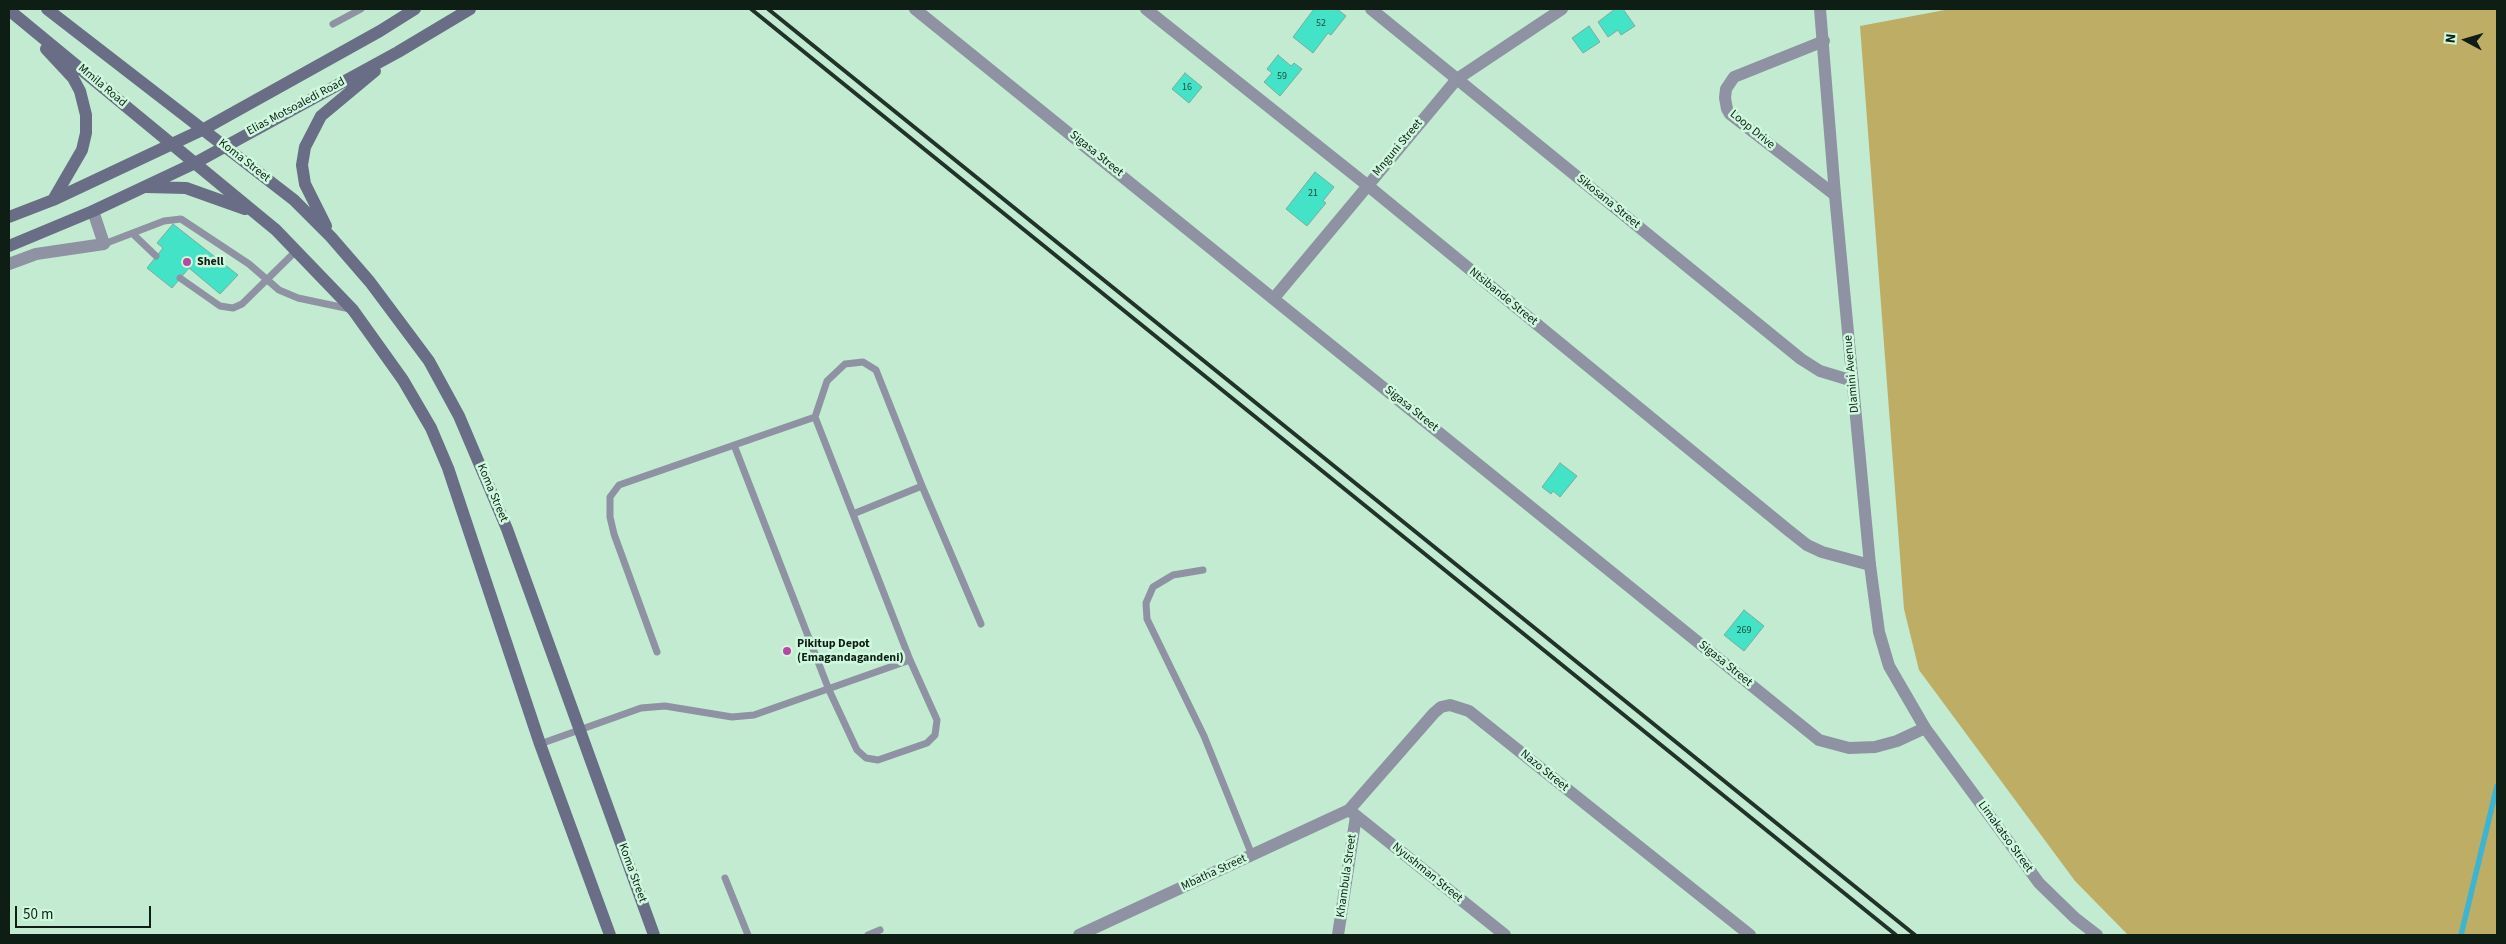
<!DOCTYPE html>
<style>
body{margin:0}
#map{position:relative;width:2506px;height:944px;overflow:hidden;background:#c2ebd1;font-family:"Source Sans 3",sans-serif}
canvas{display:block}
.frame{position:absolute;inset:0;border:10px solid #0f1e15;pointer-events:none}
.north{position:absolute;left:2441px;top:15px;width:50px;height:50px;-webkit-text-stroke:4px #cff9de;paint-order:stroke;rotate:276deg;font-size:14px;font-weight:700;line-height:20px;text-align:center;color:#0f1e15}
.north::after{content:'';display:block;margin:auto;width:18px;height:22px;background:#0f1e15;clip-path:polygon(50% 0,100% 100%,50% 72%,0 100%)}
.scale{position:absolute;left:15px;top:906px;width:136px;height:22px;box-sizing:border-box;border:2px solid #0f1e15;border-top:0;padding-left:6px;font-size:15px;line-height:18px;white-space:nowrap;color:#0f1e15;-webkit-text-stroke:4px #cff9de;paint-order:stroke}
</style>
<div id="map">
<canvas width="2506" height="944"></canvas>
<div class="frame"></div>
<div class="north">N</div>
<div class="scale">50 m</div>
</div>
<script>
const c = document.querySelector('canvas').getContext('2d');
c.lineJoin = 'round';
function fill(path, color) { c.fillStyle = color; c.fill(path, 'evenodd'); }
const poly = rows => new Path2D(rows.map(r => 'M' + r).join(''));
function strokePath(path, color, width, dash) { c.strokeStyle = color; c.lineWidth = width; c.lineCap = dash ? 'butt' : 'round'; c.setLineDash(dash || []); c.stroke(path); }
function label(font, color, halo, rows, align = 'center') {
  c.font = font + ' "Source Sans 3",sans-serif'; c.lineWidth = 5; c.setLineDash([]); c.textBaseline = 'middle'; c.strokeStyle = halo; c.fillStyle = color; for (const [text, x, y, turn = 0] of rows) {
    c.save(); c.translate(x, y); c.rotate((+turn || 0) * Math.PI / 180); c.textAlign = isNaN(turn) ? turn : align; if (halo) c.strokeText(text, 0, 0); c.fillText(text, 0, 0); c.restore();
  }
}
const green = poly([
 [1950,9,2497,9,2497,935,2128,935,2075,881,1919,670,1904,609,1860,26]
]);
const stream = poly([
 [2461,935,2497,786]
]);
const building = poly([
 [1314,9,1337,9,1346,16,1331,35,1328,33,1313,53,1293,37,1314,9],
 [1615,9,1623,9,1635,26,1621,35,1618,30,1608,37,1598,22,1615,9],
 [1589,26,1600,42,1583,53,1572,38,1589,26],
 [1278,55,1291,66,1294,63,1302,69,1280,96,1264,82,1272,73,1267,69,1278,55],
 [1185,73,1202,87,1189,103,1172,89,1185,73],
 [1315,172,1334,187,1323,201,1326,203,1307,226,1286,209,1315,172],
 [173,224,238,275,220,294,189,268,172,288,147,268,163,248,157,243,173,224],
 [1560,463,1577,476,1560,497,1553,491,1551,494,1542,487,1560,463],
 [1744,610,1764,626,1744,651,1724,635,1744,610]
]);
const service = poly([
 [333,24,361,9],
 [133,234,156,256],
 [104,244,164,221,181,219,249,264,279,290,298,298,350,309],
 [180,278,220,306,233,308,242,304,296,251],
 [815,417,827,381,845,364,863,362,876,370,922,486],
 [853,514,922,486,981,624],
 [1203,570,1173,575,1153,587,1146,603,1147,619,1204,736,1252,855],
 [657,652,614,534,610,517,610,497,619,485,815,417,910,660,937,720,935,735,927,743,878,760,866,758,857,750,829,690,734,445],
 [540,744,641,708,665,706,732,717,754,715,910,660],
 [725,878,748,935],
 [868,935,880,930]
]);
const minor = poly([
 [915,9,1819,740,1849,748,1875,747,1897,741,1925,728],
 [1146,9,1367,185,1788,530,1807,545,1822,552,1870,565],
 [1371,9,1801,359,1820,371,1853,381],
 [1824,41,1734,77,1726,89,1725,98,1727,109,1730,114,1835,195],
 [9,264,36,254,104,244,93,211],
 [1274,298,1457,79,1562,9],
 [1349,810,1505,935],
 [1079,935,1349,810,1434,713,1441,707,1450,705,1469,711,1750,935],
 [1338,935,1356,816]
]);
const tertiary = poly([
 [1820,9,1835,195,1870,565,1879,632,1889,666,1925,728,2039,883,2075,918,2097,935]
]);
const secondary = poly([
 [47,9,294,200,331,237,370,282,429,361,459,416,507,529,654,935],
 [9,10,276,230,353,310,403,380,431,428,448,468,540,744,610,935],
 [46,49,73,78,80,91,86,115,86,133,82,150,53,200],
 [146,187,186,188,245,209],
 [9,217,53,200,204,129,380,31,415,9],
 [326,226,305,184,302,165,305,147,321,116,375,71],
 [9,246,93,211,195,163,398,52,470,9]
]);
const rail = poly([
 [751,9,1896,935],
 [768,9,1915,935]
]);
const markers = [
 [187,262,5,"#ba469f"],
 [787,651,5,"#ba469f"]
];
const numberNames = [
 ["52",1321,24],
 ["59",1282,77],
 ["16",1187,88],
 ["21",1313,194],
 ["269",1744,631]
];
const streetNames = [
 ["Mmila Road",102,86,40],
 ["Elias Motsoaledi Road",296,107,-28],
 ["Loop Drive",1752,130,39],
 ["Mnguni Street",1398,148,-50],
 ["Sigasa Street",1096,154,39],
 ["Koma Street",244,161,38],
 ["Sikosana Street",1608,202,39],
 ["Ntsibande Street",1503,297,39],
 ["Dlamini Avenue",1852,374,-95],
 ["Sigasa Street",1411,409,39],
 ["Koma Street",492,493,67],
 ["Sigasa Street",1725,664,39],
 ["Nazo Street",1544,771,39],
 ["Limakatso Street",2005,837,54],
 ["Koma Street",632,873,70],
 ["Mbatha Street",1214,873,-25],
 ["Nyushman Street",1427,873,39],
 ["Khambula Street",1347,876,-82]
];
const poiNames = [
 ["Shell",197,262],
 ["Pikitup Depot",797,644],
 ["(Emagandagandeni)",797,658]
];
fill(green, '#beae65');
strokePath(stream, '#3fb4d0', 5.5);
fill(building, '#42e3c6');
strokePath(building, '#7aab9f', 1);
strokePath(service, '#8f92a3', 7);
strokePath(minor, '#8f92a3', 12);
strokePath(tertiary, '#8f92a3', 12);
strokePath(secondary, '#696d85', 12);
strokePath(rail, '#213328', 4);
for (const [x, y, r, color] of markers) { const dot = new Path2D(); dot.arc(x, y, r, 0, 2 * Math.PI); c.fillStyle = color; c.fill(dot); strokePath(dot, '#cff9de', 2); }
label('10px', '#1c4f41', null, numberNames);
label('12px', '#0f1e15', '#cff9de', streetNames);
label('bold 12px', '#0f1e15', '#cff9de', poiNames, 'left');
</script>
